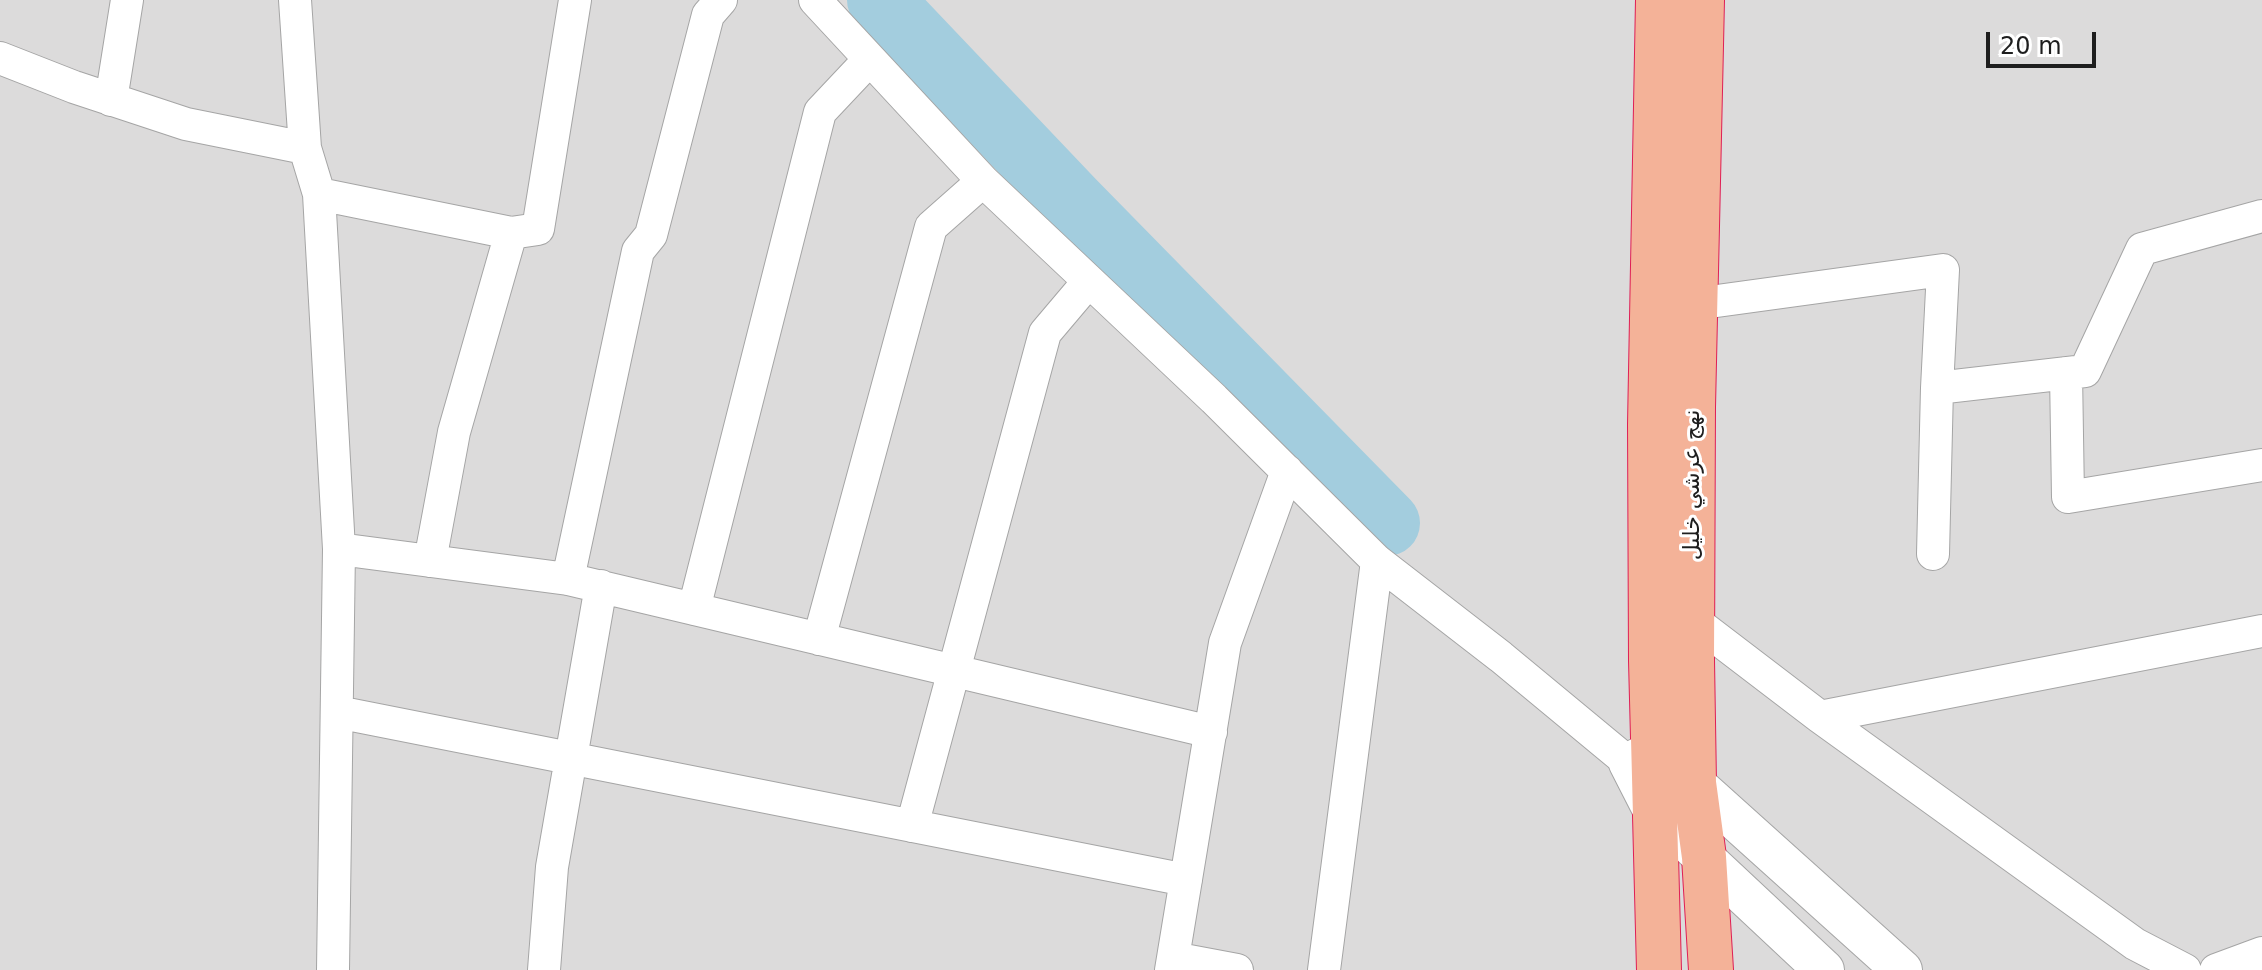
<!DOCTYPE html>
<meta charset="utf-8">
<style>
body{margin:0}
#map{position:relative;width:2262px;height:970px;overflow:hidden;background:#f0ece4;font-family:"DejaVu Sans",sans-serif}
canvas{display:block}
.scale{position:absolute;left:1986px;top:32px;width:110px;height:36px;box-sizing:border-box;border:4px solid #1e1e1e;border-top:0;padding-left:10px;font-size:24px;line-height:28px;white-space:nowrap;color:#1e1e1e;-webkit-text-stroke:6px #fff;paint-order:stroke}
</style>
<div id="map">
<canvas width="2262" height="970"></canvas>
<div class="scale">20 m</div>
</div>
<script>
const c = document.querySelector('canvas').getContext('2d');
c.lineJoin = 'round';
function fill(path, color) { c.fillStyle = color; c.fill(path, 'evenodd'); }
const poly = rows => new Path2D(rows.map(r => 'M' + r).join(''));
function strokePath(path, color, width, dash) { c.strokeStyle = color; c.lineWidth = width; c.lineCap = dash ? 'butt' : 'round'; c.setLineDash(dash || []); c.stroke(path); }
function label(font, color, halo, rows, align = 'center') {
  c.font = font + ' "DejaVu Sans","Noto Naskh Arabic",sans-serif'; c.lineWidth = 6; c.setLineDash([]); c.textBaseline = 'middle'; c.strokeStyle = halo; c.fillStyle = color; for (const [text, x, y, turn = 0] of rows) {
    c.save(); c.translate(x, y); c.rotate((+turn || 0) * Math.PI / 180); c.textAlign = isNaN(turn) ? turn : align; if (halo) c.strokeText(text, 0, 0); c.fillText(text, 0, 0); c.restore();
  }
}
const residential = poly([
 [0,0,2262,0,2262,970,0,970]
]);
const river = poly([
 [880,0,1072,202,1387,523]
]);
const minor = poly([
 [295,0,305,148,319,194,339,549,333,970],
 [815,0,983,181,1214,399,1377,561,1501,657,1629,763],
 [0,58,74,87,186,124,305,148],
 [111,100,127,0],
 [319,194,511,233,538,229,575,0],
 [1695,304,1943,270,1937,388,1933,554],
 [2066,373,2068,497,2262,465],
 [1937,388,2085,371,2142,249,2262,216],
 [339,549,568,579,1211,732],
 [430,561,454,432,511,233],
 [568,579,638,251,651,235,708,15,721,0],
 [694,609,820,112,869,60],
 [1693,620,1820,717,2135,944,2185,970],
 [819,639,931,227,983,181],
 [337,712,1186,880],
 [1820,717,2262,631],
 [912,826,1045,333,1089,281],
 [1173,958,1237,970],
 [544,970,552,867,601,586],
 [1171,970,1225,643,1287,471],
 [1324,970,1377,561],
 [2216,970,2262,953]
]);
const tertiary = poly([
 [1824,970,1653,810,1629,763,1652,751,1694,783,1902,970]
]);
const trunk = poly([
 [1658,0,1650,425,1651,661,1659,970],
 [1702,0,1693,407,1692,660,1694,783,1704,857,1711,970]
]);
const streetNames = [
 ["نهج عرشي خليل",1693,485,-90]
];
fill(residential, '#dcdbdb');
strokePath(river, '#a3cdde', 66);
strokePath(minor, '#a5a5a5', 34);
strokePath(tertiary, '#a5a5a5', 42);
strokePath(trunk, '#df1f55', 46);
strokePath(minor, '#fff', 32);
strokePath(tertiary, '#fff', 40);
strokePath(trunk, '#f4b298', 44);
label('22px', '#1e1e1e', '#fff', streetNames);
</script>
